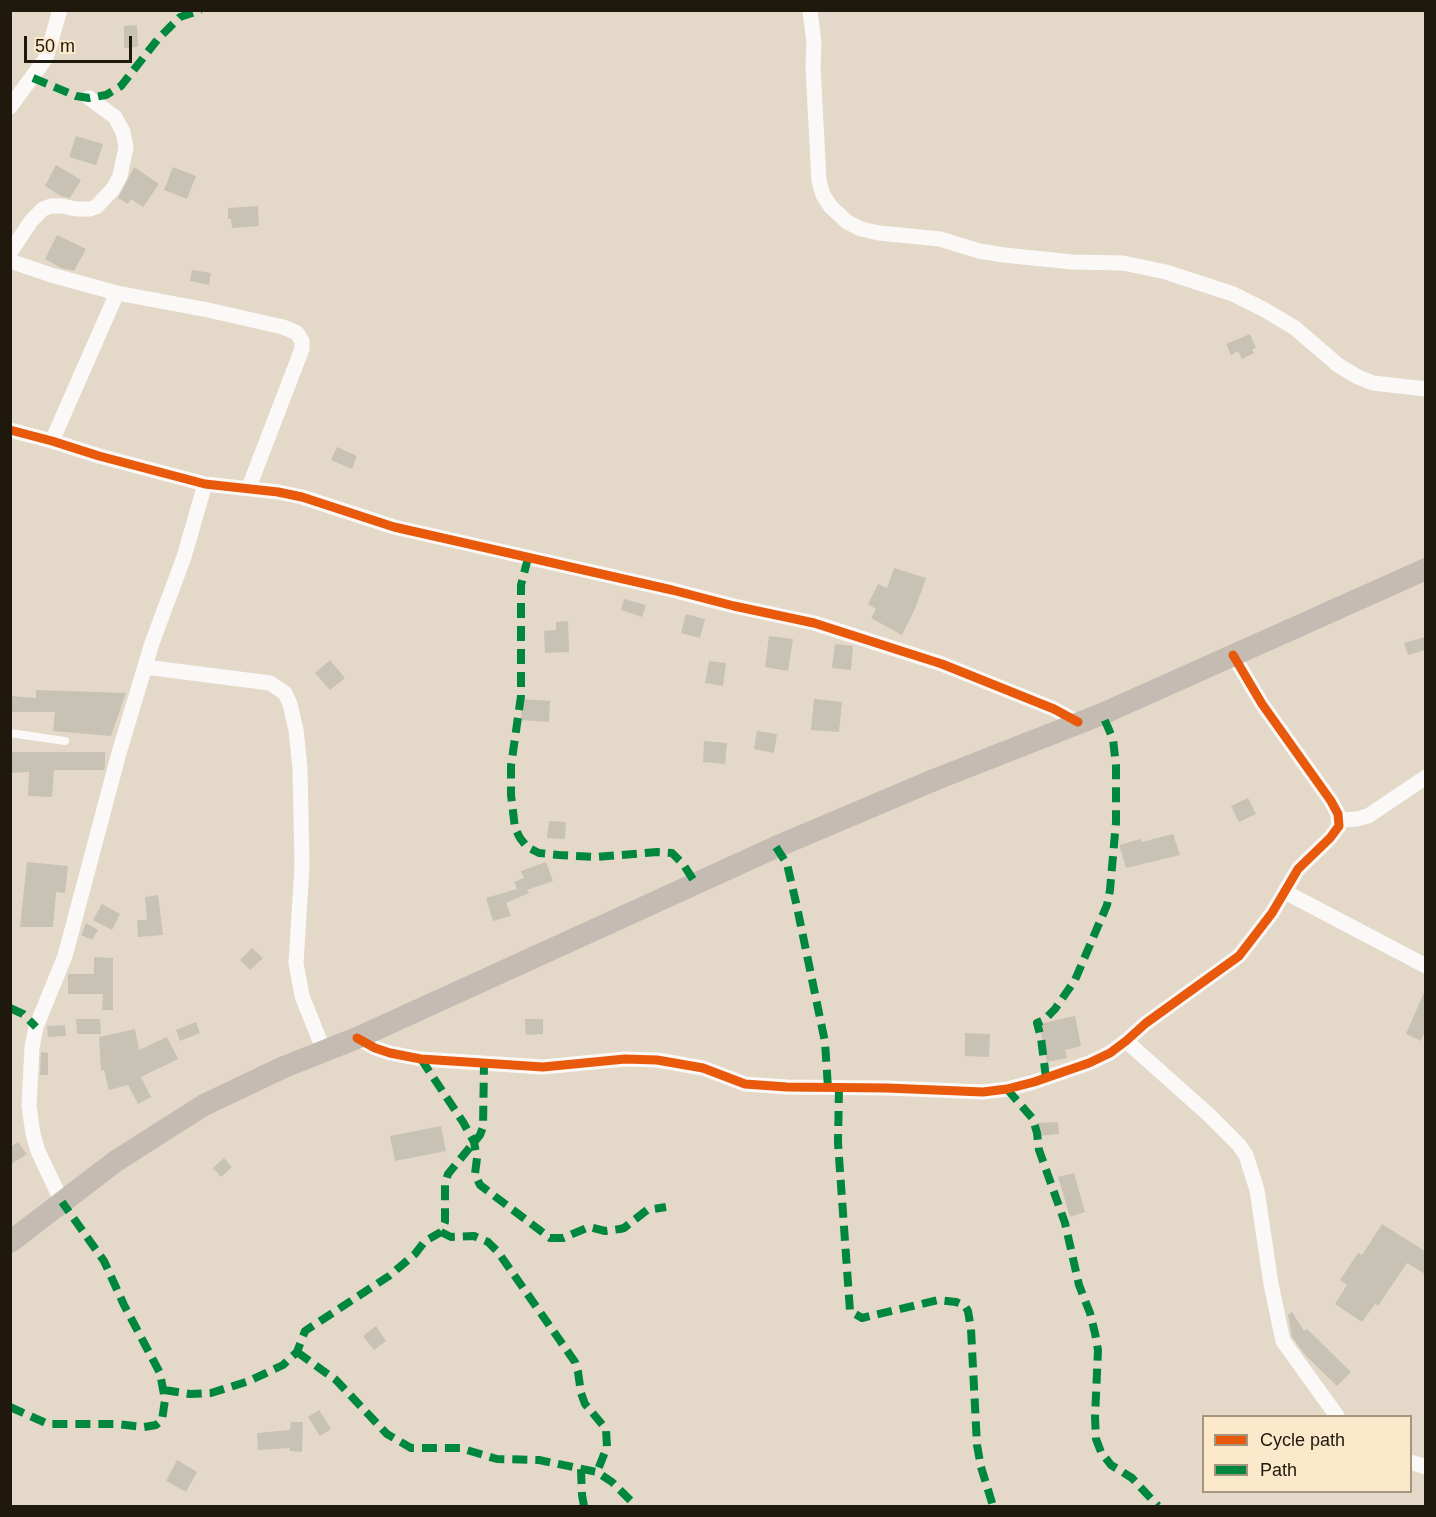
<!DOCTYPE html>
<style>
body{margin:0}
#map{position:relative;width:1436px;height:1517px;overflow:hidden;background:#e4d9c9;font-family:Helvetica,sans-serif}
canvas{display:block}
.frame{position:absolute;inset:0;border:12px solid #1f180d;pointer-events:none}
.legend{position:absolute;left:1202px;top:1415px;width:210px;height:78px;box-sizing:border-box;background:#fce8cb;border:2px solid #a4957f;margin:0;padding:8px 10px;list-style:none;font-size:18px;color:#1f180d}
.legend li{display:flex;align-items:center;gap:12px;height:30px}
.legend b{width:30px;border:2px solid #a4957f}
.scale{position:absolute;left:24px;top:36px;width:108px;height:27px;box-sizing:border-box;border:3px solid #1f180d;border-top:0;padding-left:8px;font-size:18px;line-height:21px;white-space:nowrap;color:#1f180d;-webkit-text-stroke:4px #fce8cb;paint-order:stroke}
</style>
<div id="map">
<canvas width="1436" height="1517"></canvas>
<div class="frame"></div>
<ul class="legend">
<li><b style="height:8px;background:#e8590c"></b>Cycle path</li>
<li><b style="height:8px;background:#00873e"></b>Path</li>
</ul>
<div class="scale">50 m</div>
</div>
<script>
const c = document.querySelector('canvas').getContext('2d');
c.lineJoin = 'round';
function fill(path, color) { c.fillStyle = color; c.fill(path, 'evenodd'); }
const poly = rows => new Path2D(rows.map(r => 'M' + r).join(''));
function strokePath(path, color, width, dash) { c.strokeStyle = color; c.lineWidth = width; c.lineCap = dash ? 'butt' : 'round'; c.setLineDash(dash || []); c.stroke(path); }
const building = poly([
 [137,25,138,47,124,48,124,26],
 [76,136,103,144,96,165,69,157],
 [56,165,81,180,70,198,61,196,45,186],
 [134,167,159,184,143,207,131,199,128,204,118,198],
 [173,167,196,176,187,199,164,190],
 [258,206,259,226,232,228,231,219,228,219,228,208],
 [57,235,86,249,74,271,61,268,45,259],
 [192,270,211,273,209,285,190,281],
 [1250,334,1256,348,1252,350,1254,353,1242,359,1238,351,1231,355,1226,344],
 [337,447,357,456,352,469,331,460],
 [894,568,926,578,915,609,902,635,871,618,876,609,868,604,878,584,887,588],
 [624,599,646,605,642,617,621,610],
 [686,614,705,619,700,638,681,633],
 [568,621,569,652,545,653,544,631,556,630,556,622],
 [769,636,793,639,788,671,765,667],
 [1425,637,1425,650,1408,655,1404,643],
 [835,644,853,646,851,670,832,668],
 [330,660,345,678,330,690,315,673],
 [709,661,726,663,723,686,705,683],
 [36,690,126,693,111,736,53,731,55,712,10,712,10,696,36,698],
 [522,699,550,701,549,722,521,720],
 [814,699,842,702,839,732,811,730],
 [757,731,777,734,774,753,754,749],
 [704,741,727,743,725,764,703,762],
 [10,752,105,752,105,768,104,770,54,770,52,797,28,796,29,772,10,773],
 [1248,798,1256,814,1239,822,1231,806],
 [549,821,566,822,565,839,547,838],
 [1173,834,1180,855,1126,868,1119,845,1141,839,1142,842],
 [27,862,68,866,65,893,56,892,53,927,20,927],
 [546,862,553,881,527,890,529,893,506,903,511,916,493,921,486,898,517,889,514,882,524,878,521,871],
 [158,895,163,935,138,937,137,920,147,920,145,897],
 [102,904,120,914,112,930,93,920],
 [86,923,98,930,92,940,81,935],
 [252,948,263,958,250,970,240,960],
 [94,957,113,958,113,1010,102,1010,103,994,68,994,68,974,94,974],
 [1425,990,1425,1031,1421,1041,1406,1034],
 [1075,1016,1081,1046,1065,1050,1067,1058,1047,1062,1039,1024],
 [76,1019,100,1019,101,1034,77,1034],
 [525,1019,543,1019,543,1034,526,1035],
 [196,1022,200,1033,180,1041,176,1030],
 [65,1025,66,1036,48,1037,47,1026],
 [135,1029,139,1050,167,1037,178,1059,141,1077,151,1097,138,1104,128,1085,109,1090,104,1070,101,1070,99,1037],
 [965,1033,990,1034,989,1057,965,1056],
 [41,1052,48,1053,48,1075,40,1075],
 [1058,1122,1059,1134,1038,1136,1037,1123],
 [441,1126,446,1151,395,1161,390,1136],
 [18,1142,27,1154,10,1165,10,1147],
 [224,1158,232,1167,221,1177,213,1168],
 [1074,1173,1085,1212,1070,1217,1058,1177],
 [1382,1224,1425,1251,1425,1274,1407,1263,1378,1306,1375,1304,1362,1322,1335,1304,1347,1285,1340,1280,1358,1253,1362,1255],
 [1292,1312,1304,1331,1307,1329,1351,1372,1337,1386,1306,1356,1292,1337,1288,1315],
 [376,1326,386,1341,374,1350,363,1336],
 [319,1410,331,1429,320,1436,308,1417],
 [291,1422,303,1422,302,1452,290,1451,290,1448,258,1450,257,1433,290,1430],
 [177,1460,197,1472,186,1492,166,1481]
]);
const lane = poly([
 [10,733,65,741]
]);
const street = poly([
 [810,10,814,43,813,67,819,181,823,195,831,207,847,222,861,229,879,233,940,239,979,251,1004,255,1072,262,1123,263,1166,272,1233,294,1265,310,1295,328,1338,365,1358,377,1373,383,1426,389],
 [10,107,46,58,60,10],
 [10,253,31,221,43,209,51,206,62,206,76,209,90,209,96,207,113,189,120,176,126,147,123,132,115,117,89,98],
 [10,261,51,275,117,293,208,310,283,327,297,333,302,341,302,349,249,487],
 [10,430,52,441,99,456,205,484,278,492,302,497,394,527,672,590,734,606,814,623,942,664,1054,709,1078,722],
 [52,441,117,293],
 [145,667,270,683,285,693,290,704,296,730,300,768,302,866,296,963,302,996,324,1051],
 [1340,820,1357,819,1368,816,1426,777],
 [1285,892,1426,966],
 [357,1038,375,1048,390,1053,421,1059,543,1067,625,1059,657,1060,703,1068,745,1084,787,1087,887,1088,983,1092,1007,1089,1034,1082,1089,1063,1110,1053,1126,1041,1146,1023,1239,956,1272,913,1298,869,1330,838,1339,826,1338,814,1331,801,1262,704,1233,655],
 [1126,1041,1208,1114,1239,1145,1246,1155,1257,1190,1271,1284,1283,1341,1337,1416],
 [62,1202,38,1151,33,1134,29,1106,32,1047,36,1027,65,956,119,753,152,643,184,557,205,484],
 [1410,1462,1426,1467]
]);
const primary = poly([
 [10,1242,116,1161,204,1105,284,1067,357,1038,776,847,934,780,1102,714,1426,569]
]);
const quiet = poly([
 [33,78,76,96,89,98,106,95,121,86,158,39,180,17,201,10],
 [528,558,521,585,521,696,511,766,511,795,515,828,520,838,527,847,539,853,559,855,597,857,657,852,672,853,683,864,696,884],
 [776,847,787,864,797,907,825,1042,828,1088],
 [10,1008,23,1014,36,1027],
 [421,1059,463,1122,474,1142,477,1158,475,1174,480,1185,550,1238,563,1238,589,1227,605,1231,620,1229,624,1228,647,1210,666,1207],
 [1046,1078,1041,1038,1037,1023,1044,1020,1055,1009,1075,980,1107,905,1110,890,1116,822,1116,766,1113,739,1102,714],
 [839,1088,838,1143,850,1311,862,1318,938,1300,956,1302,965,1306,968,1311,971,1329,977,1445,981,1467,993,1506],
 [1007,1089,1033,1119,1037,1133,1039,1150,1065,1223,1079,1285,1090,1313,1095,1333,1098,1350,1095,1417,1096,1439,1101,1452,1111,1465,1132,1478,1158,1506],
 [441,1232,451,1237,474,1236,488,1242,498,1252,575,1362,578,1372,581,1393,585,1404,606,1429,607,1447,597,1472],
 [297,1352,336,1380,387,1434,411,1448,460,1448,497,1459,539,1460,597,1472,612,1482,636,1506],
 [164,1390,190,1394,211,1393,249,1381,283,1365,297,1352,305,1331,389,1276,415,1254,425,1241,441,1232,445,1222,445,1184,448,1174,480,1135,483,1127,484,1064],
 [10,1407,48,1424,116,1424,144,1427,156,1425,162,1420,165,1400,160,1373,124,1305,104,1261,62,1202],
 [581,1469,582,1495,584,1506]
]);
const cycleway = poly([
 [10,430,52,441,99,456,205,484,278,492,302,497,394,527,672,590,734,606,814,623,942,664,1054,709,1078,722],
 [357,1038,375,1048,390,1053,421,1059,543,1067,625,1059,657,1060,703,1068,745,1084,787,1087,887,1088,983,1092,1007,1089,1034,1082,1089,1063,1110,1053,1126,1041,1146,1023,1239,956,1272,913,1298,869,1330,838,1339,826,1338,814,1331,801,1262,704,1233,655]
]);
fill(building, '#c7c2b4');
strokePath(lane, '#fbf9f7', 8);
strokePath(street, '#fbf9f7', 15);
strokePath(primary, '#c4bbb3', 22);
strokePath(quiet, '#00873e', 8, [15, 8]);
strokePath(cycleway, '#e8590c', 9);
</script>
